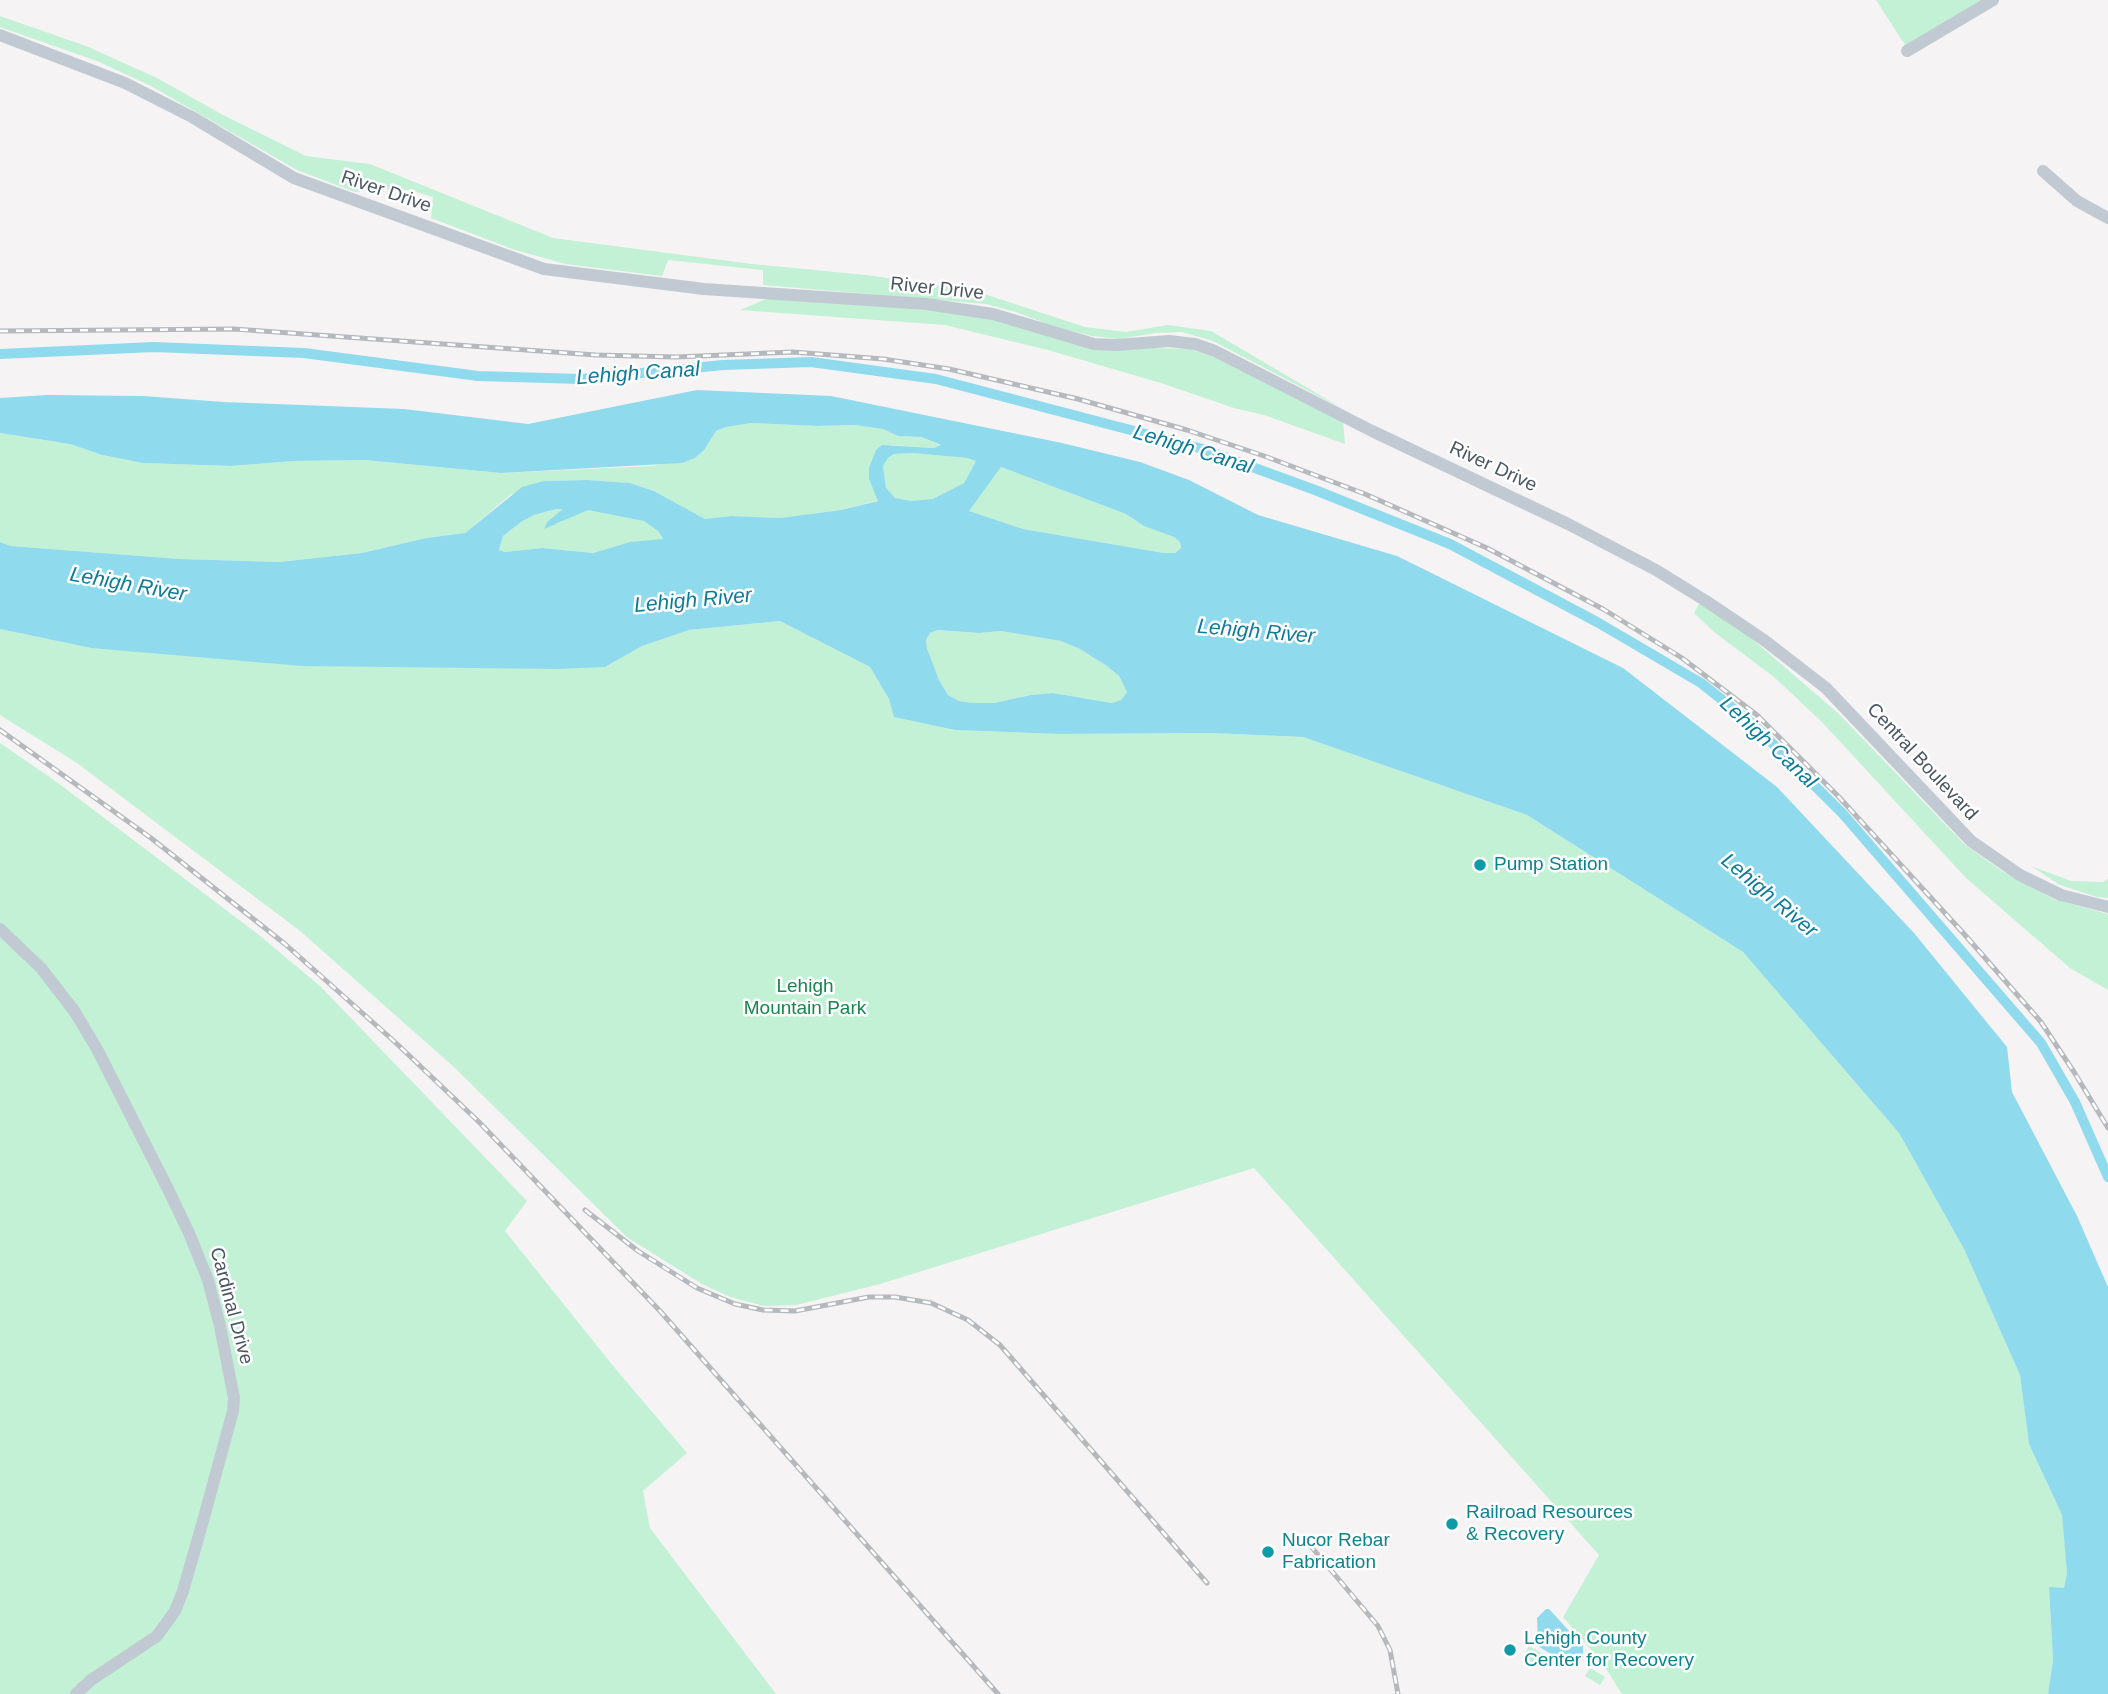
<!DOCTYPE html>
<style>
body{margin:0}
canvas{display:block;background:#f5f3f3}
</style>
<canvas width="2108" height="1694"></canvas>
<script>
const c = document.querySelector('canvas').getContext('2d');
c.lineJoin = 'round';
function fill(path, color) { c.fillStyle = color; c.fill(path, 'evenodd'); }
const poly = rows => new Path2D(rows.map(r => 'M' + r).join(''));
function strokePath(path, color, width, dash) { c.strokeStyle = color; c.lineWidth = width; c.lineCap = dash ? 'butt' : 'round'; c.setLineDash(dash || []); c.stroke(path); }
function label(font, color, halo, rows, align = 'center') {
  c.font = font + ' Helvetica,sans-serif'; c.lineWidth = 5; c.setLineDash([]); c.textBaseline = 'middle'; c.strokeStyle = halo; c.fillStyle = color; for (const [text, x, y, turn = 0] of rows) {
    c.save(); c.translate(x, y); c.rotate((+turn || 0) * Math.PI / 180); c.textAlign = isNaN(turn) ? turn : align; if (halo) c.strokeText(text, 0, 0); c.fillText(text, 0, 0); c.restore();
  }
}
const green = poly([
 [1876,0,1985,0,1907,48],
 [0,16,86,46,157,78,223,115,306,156,370,164,553,238,752,264,866,275,972,290,1085,327,1126,332,1168,325,1211,331,1345,410,1213,341,1182,332,1155,333,1119,339,1092,336,1055,327,1016,312,986,304,763,285,763,270,668,260,662,276,566,264,515,250,431,218,433,197,410,190,380,189,355,192,297,170,151,86,97,61,0,27],
 [771,297,972,314,1089,346,1190,349,1216,358,1343,421,1345,444,1264,415,1234,408,1161,383,1048,350,945,325,740,310],
 [751,423,817,426,854,425,883,429,898,436,920,437,942,446,934,448,891,445,869,468,869,479,879,500,841,510,780,518,731,516,705,519,654,491,630,483,588,480,544,481,510,495,465,533,426,538,362,553,279,562,180,559,11,546,0,542,0,433,70,444,102,455,143,463,231,466,294,461,365,460,501,473,652,466,695,458,703,450,716,431,726,427],
 [913,453,967,458,976,461,964,483,933,500,911,501,895,498,886,489,883,466,888,458,894,454],
 [1001,467,1126,514,1144,526,1174,537,1180,542,1181,548,1175,553,1164,553,1023,529,968,511],
 [556,509,564,509,548,521,557,524,579,512,588,510,604,512,644,521,658,531,663,540,630,542,593,553,542,548,505,552,499,550,503,536,521,522,534,515],
 [1700,602,1751,638,1839,714,1964,844,2002,871,2054,899,2108,914,2108,990,2070,968,1966,878,1822,722,1774,677,1714,632,1694,613],
 [780,621,870,667,889,699,895,717,955,730,1059,734,1210,733,1303,737,1527,815,1743,952,1899,1133,1964,1249,2020,1375,2029,1444,2062,1515,2065,1546,2067,1573,2064,1589,2049,1587,2053,1660,2048,1694,1622,1694,1601,1661,1563,1617,1599,1555,1254,1168,880,1284,796,1305,764,1306,730,1297,702,1284,628,1238,455,1068,299,930,77,763,0,715,0,629,91,648,605,667,642,646,689,630],
 [938,630,979,633,1001,631,1061,641,1080,649,1107,666,1119,676,1127,692,1121,700,1112,703,1053,693,1031,695,994,703,972,703,959,701,948,695,939,680,927,648,926,640,930,633],
 [0,743,54,780,259,935,320,986,527,1201,505,1231,614,1367,687,1453,643,1491,650,1528,776,1694,0,1694],
 [2031,866,2071,881,2103,882,2108,879,2108,898,2097,897,2060,885],
 [1529,1646,1547,1656,1540,1668,1522,1658],
 [1590,1668,1605,1677,1600,1685,1585,1676]
]);
const water = poly([
 [697,390,831,396,1062,443,1140,462,1189,480,1258,515,1397,556,1623,668,1777,787,1914,933,2007,1047,2012,1092,2077,1216,2108,1287,2108,1694,2048,1694,2053,1660,2049,1587,2064,1588,2067,1573,2062,1515,2029,1444,2020,1375,1964,1249,1899,1133,1743,952,1527,815,1303,737,1210,733,1059,734,955,730,894,717,889,699,870,667,780,621,689,630,642,646,605,667,557,669,302,666,91,648,0,629,0,542,11,546,180,559,279,562,362,553,426,538,465,533,522,487,544,481,588,480,630,483,654,491,705,519,731,516,780,518,841,510,878,501,869,479,869,468,876,450,882,445,934,448,941,445,921,437,898,436,883,429,854,425,817,426,751,423,726,427,716,431,704,450,695,458,682,463,501,473,365,460,294,461,231,466,143,463,102,455,70,444,0,433,0,398,47,395,143,396,224,402,404,409,528,424],
 [913,453,967,458,976,461,964,483,933,499,911,501,895,498,886,488,883,466,888,458,894,454],
 [1001,467,1126,514,1144,526,1174,537,1180,542,1181,548,1175,553,1164,553,1023,529,969,511],
 [556,509,563,509,548,521,544,529,588,510,644,521,658,531,663,539,630,542,593,553,542,548,505,552,499,550,503,536,521,522,534,515],
 [938,630,979,633,1001,631,1061,641,1080,649,1107,666,1119,676,1127,692,1121,700,1112,703,1053,693,1031,695,994,703,972,703,959,701,948,695,939,680,927,648,926,640,930,633],
 [1546,1609,1549,1609,1583,1646,1583,1655,1580,1657,1570,1654,1562,1661,1538,1646,1537,1618]
]);
const canal = poly([
 [0,354,154,347,304,353,478,376,581,379,723,365,811,362,936,379,1203,449,1315,490,1450,544,1597,622,1701,683,1754,725,1843,814,2041,1043,2075,1102,2108,1177]
]);
const minor = poly([
 [0,35,125,83,192,117,294,178,544,269,704,289,926,304,993,314,1094,344,1116,345,1169,341,1195,344,1215,351,1372,431,1568,524,1656,570,1706,601,1764,640,1826,688,1971,841,2020,875,2061,895,2108,907],
 [1907,51,1993,0],
 [2043,171,2077,201,2108,218],
 [0,929,41,968,75,1012,97,1049,168,1189,189,1233,208,1280,220,1326,234,1398,233,1411,203,1521,183,1591,175,1611,157,1636,91,1680,76,1694]
]);
const rail = poly([
 [0,331,234,329,596,355,676,357,793,352,883,359,949,369,1078,399,1187,430,1267,457,1365,494,1487,548,1603,609,1682,658,1757,715,1838,796,1965,935,2041,1022,2074,1072,2108,1128],
 [0,730,151,838,285,944,396,1043,479,1122,660,1311,998,1694],
 [585,1210,638,1251,697,1288,735,1304,763,1310,795,1311,869,1297,895,1297,931,1303,968,1320,1000,1345,1207,1583],
 [1309,1544,1378,1626,1390,1650,1398,1694]
]);
const markers = [
 [1480,865,7,"#0f9aa8"],
 [1452,1524,7,"#0f9aa8"],
 [1268,1552,7,"#0f9aa8"],
 [1510,1650,7,"#0f9aa8"]
];
const streetNames = [
 ["River Drive",386,192,19],
 ["River Drive",937,289,6],
 ["River Drive",1493,467,25],
 ["Central Boulevard",1922,762,47],
 ["Cardinal Drive",231,1306,75]
];
const cultureNames = [
 ["Pump Station",1494,865],
 ["Railroad Resources",1466,1513],
 ["& Recovery",1466,1535],
 ["Nucor Rebar",1282,1541],
 ["Fabrication",1282,1563],
 ["Lehigh County",1524,1639],
 ["Center for Recovery",1524,1661]
];
const parkNames = [
 ["Lehigh",805,987],
 ["Mountain Park",805,1009]
];
const waterNames = [
 ["Lehigh Canal",638,374,-4],
 ["Lehigh Canal",1193,450,17],
 ["Lehigh River",128,585,10],
 ["Lehigh River",693,601,-5],
 ["Lehigh River",1256,632,5],
 ["Lehigh Canal",1768,743,43],
 ["Lehigh River",1769,896,40]
];
fill(green, '#c3f1d5');
fill(water, '#90daee');
strokePath(canal, '#90daee', 10);
strokePath(minor, '#c1cad2', 12);
strokePath(rail, '#b5b8bd', 5);
strokePath(rail, '#fff', 2.5, [8]);
for (const [x, y, r, color] of markers) { const dot = new Path2D(); dot.arc(x, y, r, 0, 2 * Math.PI); c.fillStyle = color; c.fill(dot); strokePath(dot, '#fff', 2.5); }
label('19px', '#4a5661', '#fff', streetNames);
label('19px', '#0d838f', '#fff', cultureNames, 'left');
label('19px', '#17864f', '#fff', parkNames);
label('italic 21px', '#0c7c9b', '#fff', waterNames);
</script>
